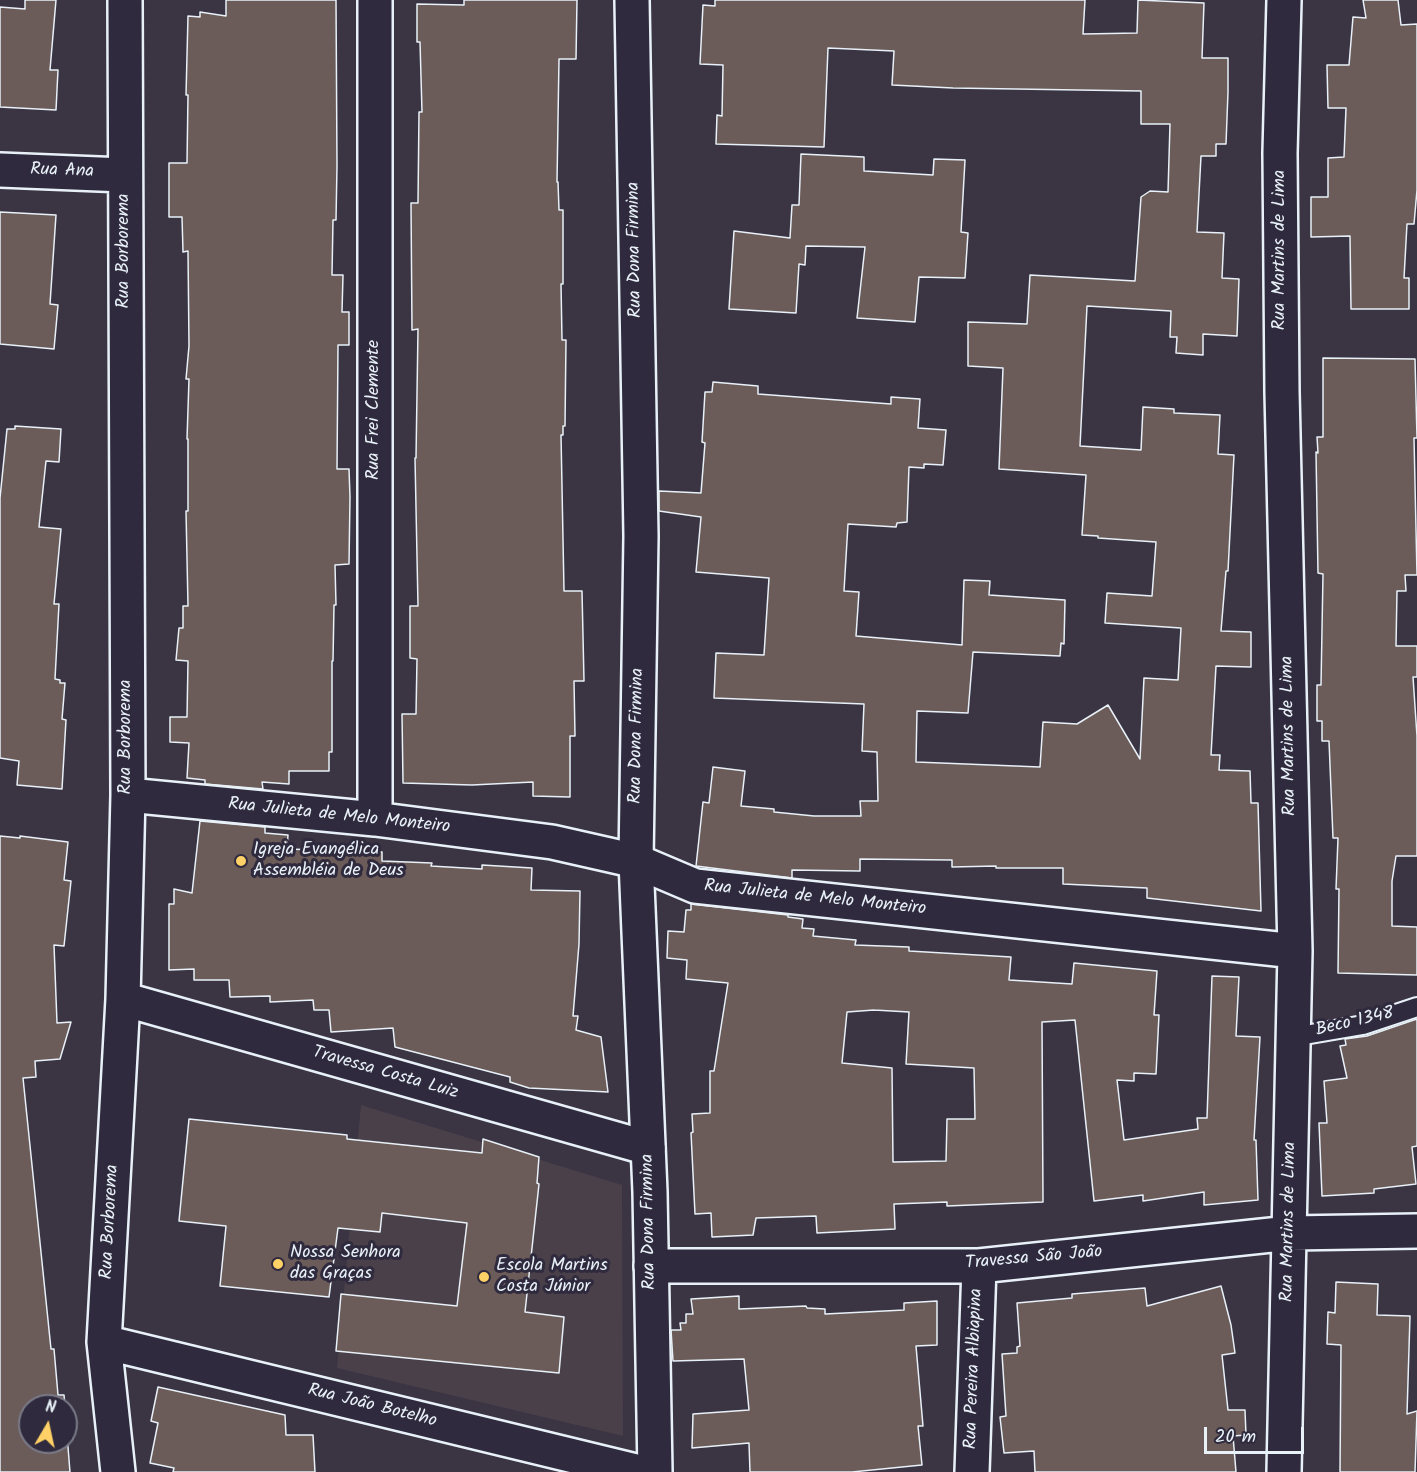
<!DOCTYPE html>
<meta charset="utf-8">
<style>
body{margin:0}
#map{position:relative;width:1417px;height:1472px;overflow:hidden;background:#3b3443;font-family:Kalam,sans-serif}
canvas{display:block}
.north{position:absolute;left:18px;top:1394px;width:60px;height:60px;box-sizing:border-box;background:#2f2a3d;border:2px solid #797a88;border-radius:50%;rotate:9deg;font-size:16px;font-weight:700;line-height:24px;text-align:center;color:#e8f1f8}
.north::after{content:'';display:block;margin:auto;width:21px;height:27px;background:#ffd166;clip-path:polygon(50% 0,100% 100%,50% 72%,0 100%)}
.scale{position:absolute;left:1204px;top:1427px;width:100px;height:27px;box-sizing:border-box;border:3px solid #e8f1f8;border-top:0;padding-left:8px;font-size:18px;line-height:21px;white-space:nowrap;color:#e8f1f8;-webkit-text-stroke:4px #2f2a3d;paint-order:stroke}
</style>
<div id="map">
<canvas width="1417" height="1472"></canvas>
<div class="north">N</div>
<div class="scale">20 m</div>
</div>
<script>
const c = document.querySelector('canvas').getContext('2d');
c.lineJoin = 'round';
function fill(path, color) { c.fillStyle = color; c.fill(path, 'evenodd'); }
const poly = rows => new Path2D(rows.map(r => 'M' + r).join(''));
function strokePath(path, color, width, dash) { c.strokeStyle = color; c.lineWidth = width; c.lineCap = dash ? 'butt' : 'round'; c.setLineDash(dash || []); c.stroke(path); }
function label(font, color, halo, rows, align = 'center') {
  c.font = font + ' Kalam,sans-serif'; c.lineWidth = 6; c.setLineDash([]); c.textBaseline = 'middle'; c.strokeStyle = halo; c.fillStyle = color; for (const [text, x, y, turn = 0] of rows) {
    c.save(); c.translate(x, y); c.rotate((+turn || 0) * Math.PI / 180); c.textAlign = isNaN(turn) ? turn : align; if (halo) c.strokeText(text, 0, 0); c.fillText(text, 0, 0); c.restore();
  }
}
const built = poly([
 [361,1105,622,1185,623,1436,337,1368]
]);
const building = poly([
 [25,0,56,0,50,70,58,70,56,110,0,107,0,7,25,9,25,0],
 [226,0,336,0,337,166,336,220,333,220,332,275,343,275,342,312,349,312,349,345,338,345,337,469,349,469,350,497,349,564,335,565,336,605,334,605,333,661,332,661,332,752,329,752,329,771,289,771,289,784,262,782,263,789,205,784,205,780,187,778,189,743,170,742,170,717,187,717,188,661,176,660,179,628,183,628,183,606,188,606,186,511,188,511,188,439,187,439,189,379,186,379,189,346,188,251,183,252,182,217,169,217,169,163,187,163,188,95,186,95,188,16,200,17,200,12,226,16,226,0],
 [464,0,577,0,576,59,559,59,557,182,558,182,559,210,563,210,563,284,561,284,562,340,566,340,565,426,563,426,563,435,561,435,564,591,582,591,584,681,574,681,575,736,570,736,570,797,533,796,533,782,472,785,403,783,402,714,416,714,417,659,410,658,410,606,418,606,415,458,416,458,418,329,412,330,411,203,418,203,419,112,422,112,420,42,417,42,417,4,464,5,464,0],
 [715,0,1085,0,1083,34,1137,33,1138,0,1204,3,1202,58,1228,58,1228,92,1226,144,1216,144,1216,156,1201,156,1197,232,1224,233,1222,278,1239,279,1237,336,1203,334,1203,355,1176,353,1177,337,1170,337,1171,311,1087,306,1080,446,1141,450,1143,407,1174,409,1174,413,1220,415,1218,454,1234,455,1228,571,1226,571,1221,631,1251,632,1251,667,1216,666,1211,755,1220,755,1219,770,1250,771,1251,803,1258,803,1261,911,1147,898,1147,888,1063,884,1063,868,996,868,996,866,952,867,952,860,860,859,860,871,792,870,792,878,696,866,703,802,709,803,713,767,745,771,741,806,774,809,774,812,814,816,861,816,860,801,878,801,877,752,862,751,864,704,714,698,716,653,764,655,769,578,696,572,701,517,659,511,659,491,701,493,705,443,702,442,705,392,712,392,713,382,758,386,758,394,891,404,891,397,920,399,918,428,946,430,943,465,924,464,924,468,909,467,907,522,897,523,896,527,848,524,844,591,859,592,856,636,962,645,964,580,990,581,989,595,1065,600,1064,644,1061,643,1060,656,973,652,968,713,917,711,916,762,1040,767,1043,722,1077,724,1108,705,1140,759,1144,678,1178,680,1181,628,1105,623,1107,593,1152,596,1156,542,1098,538,1098,536,1082,535,1086,475,999,469,1003,368,968,366,968,322,1027,324,1030,275,1135,281,1141,197,1150,191,1168,192,1170,124,1141,124,1141,91,953,88,892,85,894,51,828,48,824,147,716,144,717,115,722,116,723,65,700,64,703,5,715,6,715,0],
 [1363,0,1398,0,1401,25,1417,24,1417,190,1414,224,1407,224,1404,278,1409,278,1409,309,1351,309,1350,236,1311,237,1311,197,1328,197,1328,158,1344,157,1346,108,1328,108,1327,65,1349,65,1353,17,1366,18,1363,0],
 [801,154,864,157,864,171,933,175,934,159,965,160,961,232,968,233,965,278,919,277,915,322,857,318,865,247,806,246,805,265,799,264,796,313,729,309,734,231,790,238,792,205,799,205,801,154],
 [0,212,56,215,50,304,58,305,54,349,0,344,0,212],
 [1323,358,1415,359,1417,438,1414,438,1417,575,1405,575,1406,591,1397,591,1396,646,1417,646,1417,677,1413,677,1417,736,1417,856,1396,856,1392,881,1392,926,1417,927,1417,975,1338,973,1339,889,1336,889,1338,838,1333,838,1329,741,1322,741,1322,721,1317,721,1317,685,1321,685,1323,574,1318,573,1316,452,1318,453,1317,437,1323,437,1323,358],
 [15,426,61,429,59,462,46,461,39,527,61,529,54,604,59,604,55,679,60,680,60,683,65,683,62,719,66,720,62,789,17,785,19,761,0,758,0,498,7,429,15,429,15,426],
 [200,821,265,827,265,833,288,835,287,849,382,852,382,861,432,863,431,866,482,869,482,865,532,868,531,890,580,891,579,944,573,1016,578,1016,576,1030,601,1037,608,1092,529,1088,510,1082,510,1077,395,1047,393,1028,331,1032,329,1010,314,1010,313,1000,270,1002,270,996,230,997,229,980,194,980,194,969,169,970,169,904,174,904,174,889,192,893,200,821],
 [0,836,20,838,20,836,68,842,64,880,71,881,64,946,54,945,57,1023,71,1022,60,1059,35,1061,36,1077,23,1078,51,1349,54,1349,58,1395,64,1395,65,1406,30,1406,30,1442,66,1442,66,1422,70,1472,0,1472,0,836],
 [691,904,788,915,788,917,803,919,802,928,814,929,813,936,856,940,855,945,909,947,909,951,1011,957,1009,980,1072,984,1074,963,1157,971,1154,1015,1159,1015,1156,1074,1134,1073,1134,1081,1117,1080,1124,1140,1198,1129,1197,1118,1207,1118,1212,976,1239,977,1236,1036,1260,1037,1254,1140,1256,1140,1258,1200,1204,1205,1204,1192,1143,1201,1143,1195,1094,1201,1075,1020,1042,1022,1043,1202,947,1206,947,1202,894,1204,895,1229,817,1233,816,1216,756,1218,753,1235,712,1237,711,1213,695,1214,691,1133,693,1132,692,1114,710,1113,710,1071,714,1071,728,983,686,979,687,960,667,958,668,931,684,932,686,910,691,910,691,904],
 [874,1010,909,1012,906,1064,974,1068,975,1119,947,1119,946,1161,893,1162,892,1068,842,1063,847,1012,874,1010],
 [1417,1019,1417,1146,1412,1147,1416,1184,1374,1189,1374,1193,1322,1196,1319,1123,1327,1123,1324,1081,1347,1078,1340,1046,1346,1045,1345,1039,1367,1036,1417,1019],
 [189,1119,347,1135,347,1139,482,1153,483,1139,539,1157,537,1183,539,1184,525,1312,564,1317,559,1373,336,1351,341,1294,457,1306,467,1223,382,1213,380,1232,338,1228,329,1297,220,1286,226,1226,179,1221,189,1119],
 [1336,1282,1378,1284,1377,1315,1410,1316,1407,1414,1417,1411,1415,1472,1340,1472,1341,1345,1327,1344,1328,1312,1335,1313,1336,1282],
 [1221,1286,1231,1325,1235,1353,1222,1355,1228,1410,1245,1410,1246,1435,1233,1436,1236,1472,1035,1472,1034,1451,1004,1453,1000,1417,1006,1416,1002,1354,1017,1353,1017,1347,1020,1346,1017,1303,1072,1298,1072,1294,1145,1288,1147,1306,1221,1286],
 [739,1296,739,1309,806,1306,807,1308,825,1309,825,1314,904,1310,904,1303,937,1301,937,1345,916,1346,923,1426,918,1426,922,1465,852,1472,750,1472,749,1443,692,1448,693,1414,749,1410,744,1359,673,1361,671,1330,681,1330,680,1323,686,1323,686,1314,693,1314,691,1299,739,1296],
 [158,1387,285,1415,286,1435,313,1435,315,1472,173,1472,174,1468,150,1463,158,1423,151,1421,158,1387]
]);
const service = poly([
 [1293,1037,1363,1025,1417,1007]
]);
const minor = poly([
 [0,170,124,175],
 [128,795,375,819,552,842,636,861,695,886,1295,951],
 [375,819,375,0],
 [123,999,648,1148],
 [651,1266,979,1266,1290,1233,1417,1231],
 [104,1342,640,1472],
 [118,1472,104,1342,123,999,128,795,125,0],
 [972,1472,979,1266],
 [1284,1472,1295,951,1282,392,1280,153,1284,0]
]);
const tertiary = poly([
 [632,0,641,536,636,861,650,1192,655,1472]
]);
const markers = [
 [241,861,6,"#ffd166"],
 [278,1264,6,"#ffd166"],
 [484,1277,6,"#ffd166"]
];
const streetNames = [
 ["Rua Ana",62,172,2],
 ["Rua Dona Firmina",636,250,-91],
 ["Rua Martins de Lima",1281,250,-90],
 ["Rua Borborema",125,251,-90],
 ["Rua Frei Clemente",375,410,-90],
 ["Rua Dona Firmina",638,736,-89],
 ["Rua Martins de Lima",1290,736,-91],
 ["Rua Borborema",127,737,-90],
 ["Rua Julieta de Melo Monteiro",339,817,6],
 ["Rua Julieta de Melo Monteiro",815,899,6],
 ["Beco 1348",1355,1023,-13],
 ["Travessa Costa Luiz",385,1074,16],
 ["Rua Borborema",111,1222,-87],
 ["Rua Dona Firmina",650,1222,-91],
 ["Rua Martins de Lima",1290,1222,-89],
 ["Travessa São João",1034,1259,-5],
 ["Rua Pereira Albiapina",975,1369,-88],
 ["Rua João Botelho",372,1407,14]
];
const poiNames = [
 ["Igreja Evangélica",253,851],
 ["Assembléia de Deus",253,872],
 ["Nossa Senhora",290,1254],
 ["das Graças",290,1275],
 ["Escola Martins",496,1267],
 ["Costa Júnior",496,1288]
];
fill(built, '#49404a');
fill(building, '#6b5b59');
strokePath(building, '#e8f1f8', 1.5);
strokePath(service, '#e8f1f8', 22);
strokePath(minor, '#e8f1f8', 38);
strokePath(tertiary, '#e8f1f8', 38);
strokePath(service, '#2f2a3d', 18);
strokePath(minor, '#2f2a3d', 33);
strokePath(tertiary, '#2f2a3d', 33);
for (const [x, y, r, color] of markers) { const dot = new Path2D(); dot.arc(x, y, r, 0, 2 * Math.PI); c.fillStyle = color; c.fill(dot); strokePath(dot, '#2f2a3d', 2); }
label('18px', '#e8f1f8', '#2f2a3d', streetNames);
label('18px', '#e8f1f8', '#2f2a3d', poiNames, 'left');
</script>
